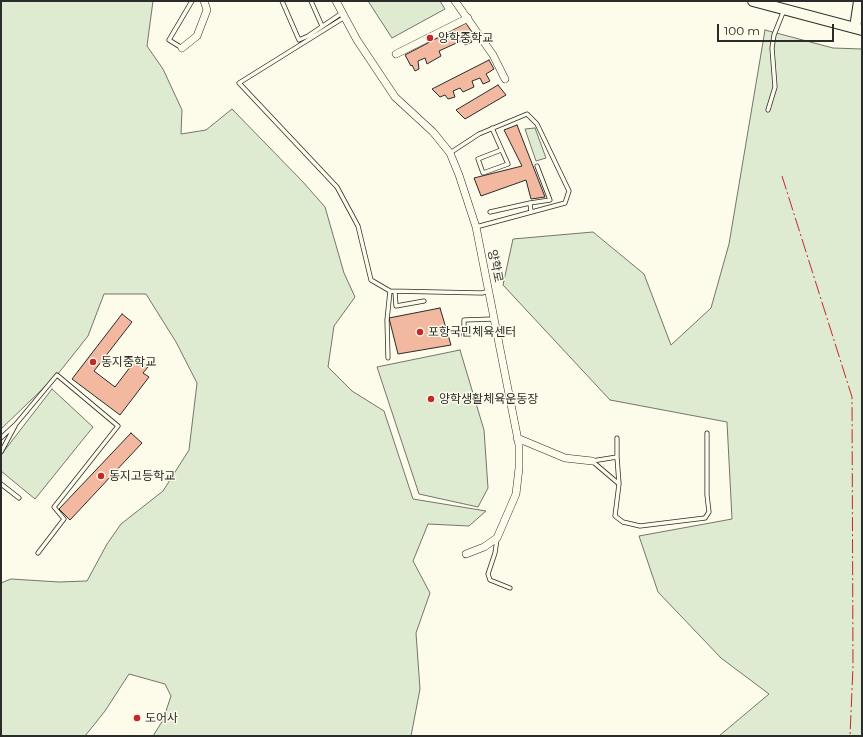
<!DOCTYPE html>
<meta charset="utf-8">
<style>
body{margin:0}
#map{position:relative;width:863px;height:737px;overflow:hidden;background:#fdfbea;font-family:Montserrat,sans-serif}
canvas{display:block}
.frame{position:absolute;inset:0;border:2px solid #2b2b2b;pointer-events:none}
.scale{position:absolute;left:717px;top:24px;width:117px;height:18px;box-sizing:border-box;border:2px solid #2b2b2b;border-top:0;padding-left:5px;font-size:12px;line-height:14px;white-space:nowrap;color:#2b2b2b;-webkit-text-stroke:3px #fdfbea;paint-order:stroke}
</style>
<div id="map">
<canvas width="863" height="737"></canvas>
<div class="frame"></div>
<div class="scale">100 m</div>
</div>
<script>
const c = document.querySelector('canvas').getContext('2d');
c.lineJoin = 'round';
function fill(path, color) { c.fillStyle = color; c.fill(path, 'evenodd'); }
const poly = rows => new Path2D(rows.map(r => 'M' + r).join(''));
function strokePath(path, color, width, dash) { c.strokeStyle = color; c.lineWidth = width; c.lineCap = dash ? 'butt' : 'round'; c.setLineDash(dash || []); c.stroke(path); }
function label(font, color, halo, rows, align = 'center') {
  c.font = font + ' Montserrat,"Noto Sans KR",sans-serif'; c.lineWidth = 3; c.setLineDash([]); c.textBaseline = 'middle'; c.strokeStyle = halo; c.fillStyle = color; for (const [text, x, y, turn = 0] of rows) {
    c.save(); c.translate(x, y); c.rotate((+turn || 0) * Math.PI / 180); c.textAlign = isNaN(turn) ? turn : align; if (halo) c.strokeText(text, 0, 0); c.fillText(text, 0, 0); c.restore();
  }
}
const green = poly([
 [1,1,153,1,147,46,163,69,182,110,181,134,206,130,232,109,303,182,325,207,344,273,355,297,334,326,328,367,352,391,384,411,413,499,486,511,469,526,428,524,413,561,430,593,416,633,420,689,411,736,153,736,163,720,171,696,165,684,129,674,105,711,85,736,1,736,1,583,11,579,59,582,87,581,107,544,121,524,163,491,189,450,197,383,176,342,146,294,104,294,88,336,57,375,1,429,1,1],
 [368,1,440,1,445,9,392,38,368,1],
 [765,30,833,48,862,49,862,736,719,736,769,694,721,658,658,592,639,536,732,519,727,422,610,400,503,285,513,239,593,232,644,274,671,345,711,308,729,244,765,30],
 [535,128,546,158,536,161,525,129,535,128],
 [460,350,484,430,488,488,478,507,419,494,377,367,460,350],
 [52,389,93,427,35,499,1,471,1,455,52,389]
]);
const building = poly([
 [466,23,473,34,469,36,472,42,465,45,463,40,439,51,441,56,427,64,425,58,418,61,419,69,415,71,412,65,411,66,405,55,466,23],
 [489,60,494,69,486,74,490,81,483,84,480,78,472,81,474,87,463,92,460,88,453,91,455,97,448,99,445,95,440,97,432,89,489,60],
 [498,85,506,95,465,119,456,110,498,85],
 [517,125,545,197,531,199,526,180,481,196,474,178,522,166,504,130,517,125],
 [440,308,451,345,398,354,389,318,440,308],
 [122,314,132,322,94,371,115,387,137,358,148,367,143,373,149,377,120,415,72,379,122,314],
 [131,433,142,443,70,520,59,509,131,433]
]);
const lane = poly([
 [282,1,299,40,308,36,342,13],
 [311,1,322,26],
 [345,17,239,83,337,187,358,226,371,280,390,291,482,293,489,291],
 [182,48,169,40,192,1],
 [768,110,775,87,772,48,774,35,784,10],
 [492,128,508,164,483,173,478,159,501,150],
 [450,153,479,134,527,114,537,124,569,191,565,203,476,227],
 [530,203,550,200,537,166],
 [490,212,530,203,531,212],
 [395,292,396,306,424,301],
 [464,335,464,320,493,319],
 [388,358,387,320,390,291],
 [1,438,16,424,57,375,118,426,54,507,64,519,38,553],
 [1,452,15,426],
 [617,457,617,438],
 [592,461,617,457,619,484,615,516,623,522,640,526,705,518,709,512,707,495,707,433],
 [592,461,619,484],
 [1,484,19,498],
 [497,539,495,553,488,574,490,580,510,588]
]);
const street = poly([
 [336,1,357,40,395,97,433,132,450,153,459,175,476,227,519,445,519,468,516,494,497,538,484,547,466,554],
 [455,1,493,55,505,79],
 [182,48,197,36,207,10,204,1],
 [396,54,468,18],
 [517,438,565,458,592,461]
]);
const secondary = poly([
 [753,1,862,30],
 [855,28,859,1]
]);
const power = poly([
 [782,176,852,397,853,667,850,736]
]);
const markers = [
 [430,38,4,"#c62828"],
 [420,332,4,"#c62828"],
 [93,362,4,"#c62828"],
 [431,399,4,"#c62828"],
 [101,476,4,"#c62828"],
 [137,718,4,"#c62828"]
];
const poiNames = [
 ["양학중학교",438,38],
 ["포항국민체육센터",428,332],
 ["동지중학교",101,362],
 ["양학생활체육운동장",439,399],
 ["동지고등학교",109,476],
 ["도어사",145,718]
];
const streetNames = [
 ["양학로",495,266,78]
];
fill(green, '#deebd1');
strokePath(green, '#74746e', 1);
fill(building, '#f2b8a0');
strokePath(building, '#2b2b2b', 1);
strokePath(lane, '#2b2b2b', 5);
strokePath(street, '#2b2b2b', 8);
strokePath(secondary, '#2b2b2b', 12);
strokePath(lane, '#fdfbea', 3.5);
strokePath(street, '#fdfbea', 7);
strokePath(secondary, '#fdfbea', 10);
strokePath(power, '#c62828', 1, [14, 3, 2, 3]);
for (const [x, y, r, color] of markers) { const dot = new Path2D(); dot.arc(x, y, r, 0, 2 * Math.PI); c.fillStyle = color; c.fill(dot); strokePath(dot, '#fdfbea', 1.5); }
label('12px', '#2b2b2b', '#fdfbea', poiNames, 'left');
label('12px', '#2b2b2b', '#fdfbea', streetNames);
</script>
